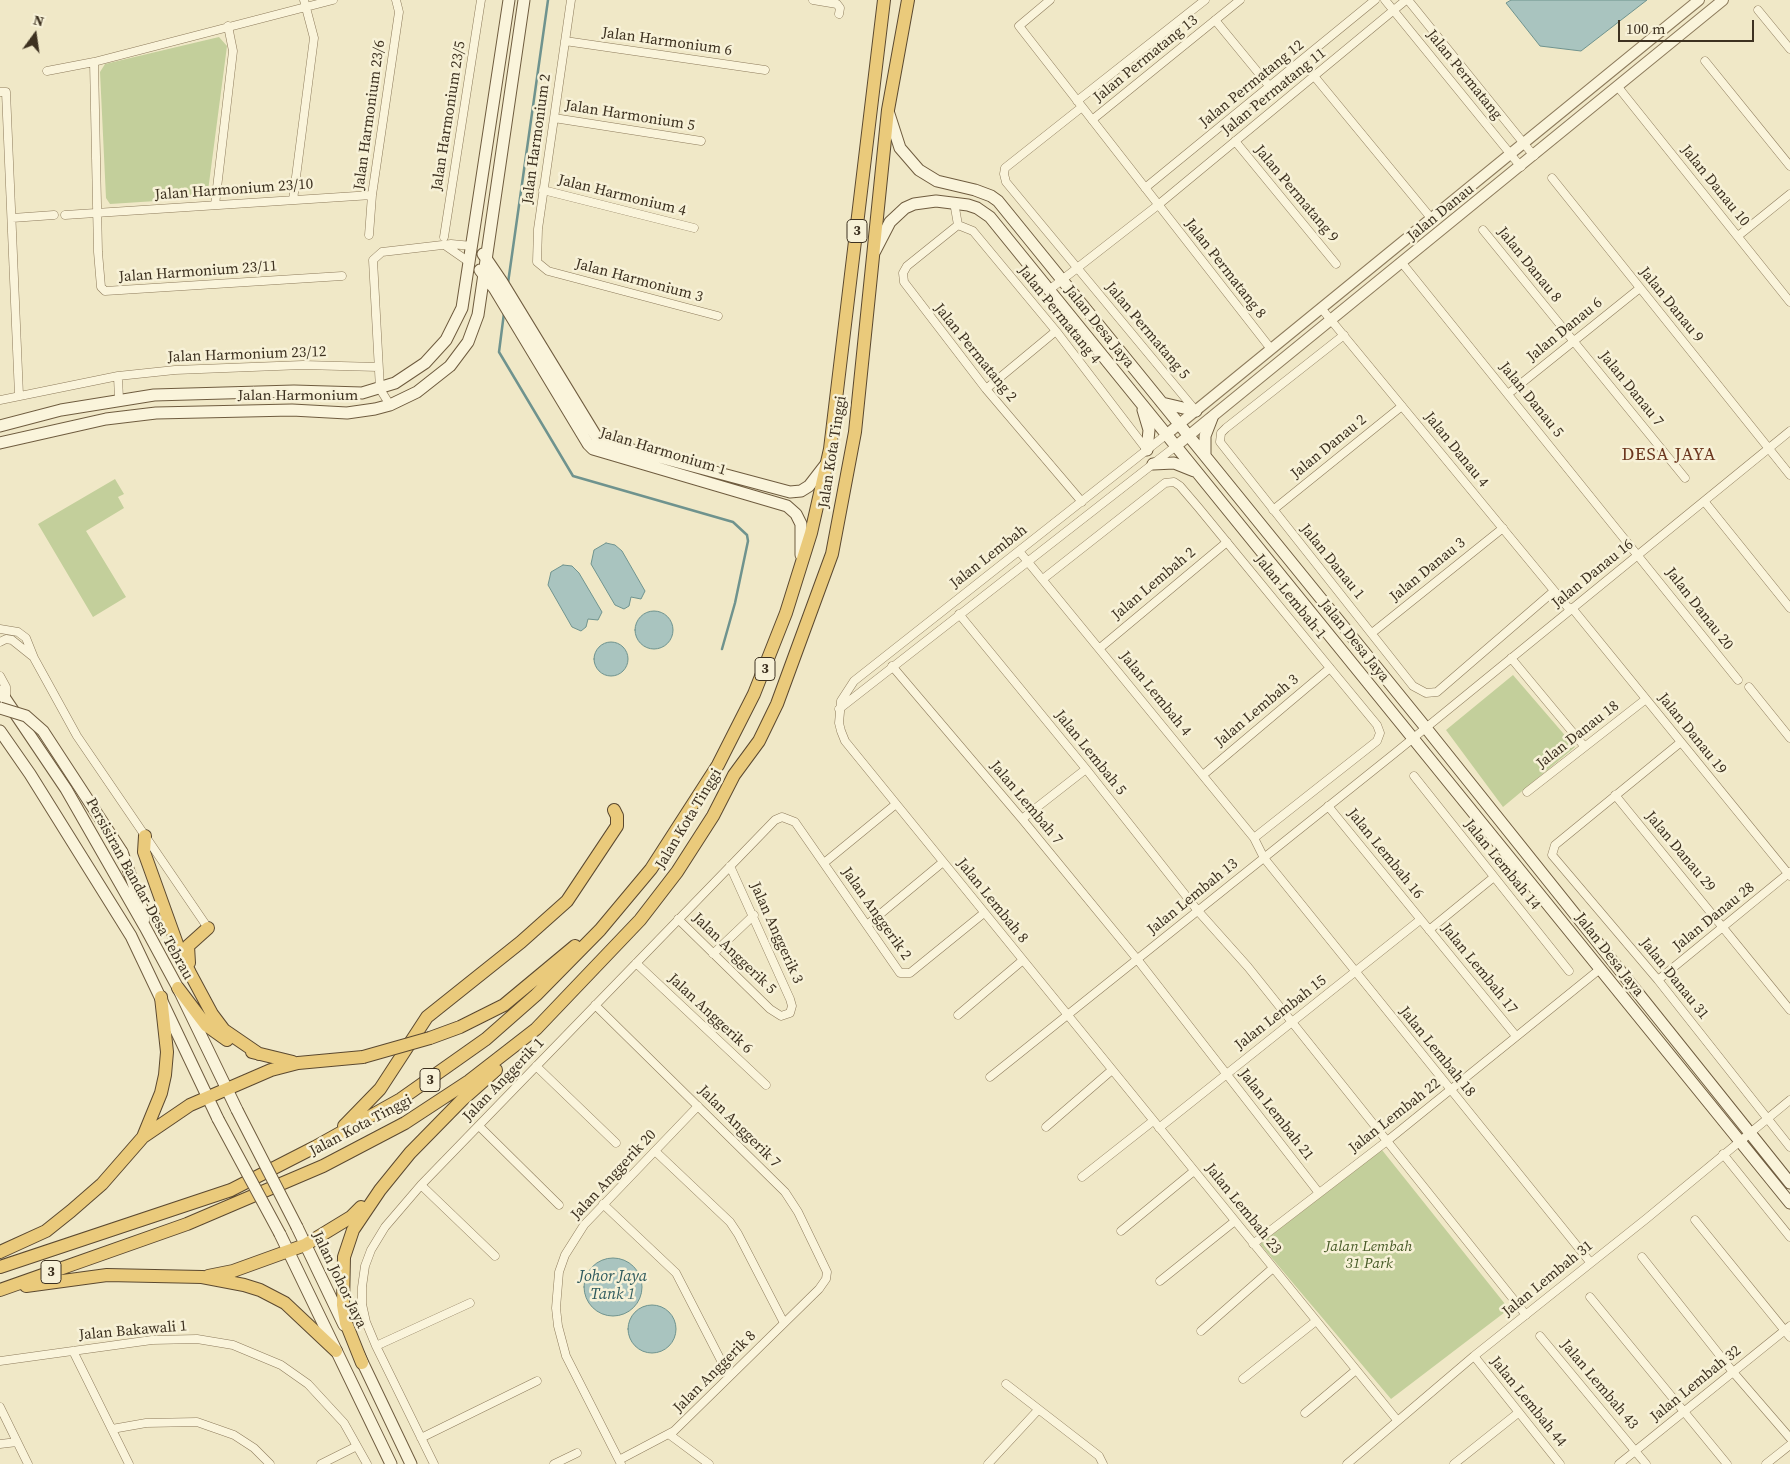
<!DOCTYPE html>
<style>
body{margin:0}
#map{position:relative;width:1790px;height:1464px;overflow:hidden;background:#f0e8c7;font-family:"Source Serif 4",serif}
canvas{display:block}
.north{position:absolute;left:10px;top:10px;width:50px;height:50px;-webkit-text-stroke:4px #f7f1d7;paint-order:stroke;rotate:14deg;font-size:14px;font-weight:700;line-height:20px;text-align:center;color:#3d3120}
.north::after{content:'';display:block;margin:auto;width:18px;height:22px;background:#3d3120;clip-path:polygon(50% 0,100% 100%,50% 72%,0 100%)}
.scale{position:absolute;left:1618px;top:20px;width:136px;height:22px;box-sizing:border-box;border:2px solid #3d3120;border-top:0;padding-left:6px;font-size:15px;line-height:18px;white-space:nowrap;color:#3d3120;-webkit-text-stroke:4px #f7f1d7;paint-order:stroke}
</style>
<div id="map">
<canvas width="1790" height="1464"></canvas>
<div class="north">N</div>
<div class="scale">100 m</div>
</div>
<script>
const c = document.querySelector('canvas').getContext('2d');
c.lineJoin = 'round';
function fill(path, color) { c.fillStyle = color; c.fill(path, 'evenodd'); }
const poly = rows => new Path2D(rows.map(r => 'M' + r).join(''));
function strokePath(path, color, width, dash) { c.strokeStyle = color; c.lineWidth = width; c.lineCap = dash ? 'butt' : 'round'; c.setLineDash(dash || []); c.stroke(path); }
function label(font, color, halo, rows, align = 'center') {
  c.font = font + ' "Source Serif 4",serif'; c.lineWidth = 5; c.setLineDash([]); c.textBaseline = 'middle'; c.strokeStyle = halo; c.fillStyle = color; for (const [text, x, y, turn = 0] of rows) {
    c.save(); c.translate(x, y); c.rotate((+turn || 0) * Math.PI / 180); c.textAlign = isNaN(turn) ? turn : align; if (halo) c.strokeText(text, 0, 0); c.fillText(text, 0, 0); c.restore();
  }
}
const green = poly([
 [219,37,227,46,208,191,202,198,110,204,106,198,100,72,105,64],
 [115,479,124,494,118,497,124,508,86,531,126,597,93,617,38,524],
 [1513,675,1575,747,1503,807,1446,730],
 [1382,1150,1509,1309,1391,1399,1260,1244]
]);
const water = poly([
 [1511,0,1647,0,1581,51,1540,46,1506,3,1511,0],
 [606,543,615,545,622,551,645,591,641,599,631,597,629,606,624,609,615,605,591,564,594,550,606,543],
 [563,565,572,566,579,573,602,612,598,620,588,619,586,627,581,631,572,627,548,585,551,572,563,565],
 '635 630a19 19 0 1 1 38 0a19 19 0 1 1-38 0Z',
 '594 659a17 17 0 1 1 34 0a17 17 0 1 1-34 0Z',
 '584 1287a29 29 0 1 1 58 0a29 29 0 1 1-58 0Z',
 '628 1329a24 24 0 1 1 48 0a24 24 0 1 1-48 0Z'
]);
const stream = poly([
 [508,283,548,0],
 [504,313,499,352,573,476,733,522,747,535,748,541,735,603,722,649]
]);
const minor = poly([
 [571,0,538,229,537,262,548,271,718,316],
 [813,0,837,4,840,8,839,14],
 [1050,0,1019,26,1271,349],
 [1385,0,1521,167],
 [1408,0,1534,156],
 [1758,10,1790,49],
 [1215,20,1270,87],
 [565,41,765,70],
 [1705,61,1790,166],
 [94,62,98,252,101,287,105,291,342,276],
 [47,71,94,62,333,0],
 [1314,76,1431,218],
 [1618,87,1790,302],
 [0,92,6,92,19,395],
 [1077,101,1205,0],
 [1082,107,1005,168,1004,174,1006,182,1196,411],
 [554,118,701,141],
 [1092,120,1240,0],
 [1235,141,1336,264],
 [1552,178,1790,475],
 [1145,188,1375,0],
 [543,190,694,228],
 [293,200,314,38,304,0],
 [954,202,958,225,973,231,1056,331,1147,450],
 [215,205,233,51,228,26],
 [65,215,372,195],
 [12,218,54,215],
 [958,225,907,266,903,273,904,282,986,389,1082,502],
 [1483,230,1685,478],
 [369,235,372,195,399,12,396,0],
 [1738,236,1790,194],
 [444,237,481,0],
 [446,246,469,262],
 [1402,263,1738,680],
 [1049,290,1158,205,1406,0],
 [1321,308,1570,610],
 [1344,335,1226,428,1221,433,1220,442,1413,686,1426,693,1437,692,1554,591],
 [118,376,119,400],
 [986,389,1056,331],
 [1508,394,1640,288],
 [0,400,118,376,175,370,303,365,378,367],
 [390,405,380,389,373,260,382,252,451,244,472,246],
 [1167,434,854,681,841,701,839,723,841,731,845,741,1397,1420],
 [1704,501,1790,608],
 [1273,510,1402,406],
 [1019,551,1254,838,1264,858,1590,1262],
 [1043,579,1165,483,1174,482,1180,486,1198,507,1330,668,1377,725,1380,733,1377,741,1254,838],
 [1572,608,1790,876],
 [959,614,1086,769,1198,911,1248,967,1526,1315],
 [0,629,18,632,26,638,34,658,77,736,208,928],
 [1372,633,1503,528],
 [0,642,6,639,12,640,32,656],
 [1100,648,1227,542],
 [1511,658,1584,746],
 [892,666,1022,819,1137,959,1319,1193],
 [0,676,6,687,6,700],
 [1749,687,1790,738],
 [839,709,1176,446],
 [1681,742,1555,845,1552,855,1658,980,1790,1147],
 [1203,775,1330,668],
 [1414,776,1569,971],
 [1527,792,1646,699],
 [1615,795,1790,1010],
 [1328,806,1516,1036],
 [1022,819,1086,769],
 [824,863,896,804],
 [678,919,770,1009,781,1016,790,1013,792,1006,790,999,730,866],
 [867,925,943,862],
 [1429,930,1494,877],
 [713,954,754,915],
 [636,963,766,1085],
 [1658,980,1790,872],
 [595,1005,785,1192,798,1212,827,1272,826,1279,819,1289,674,1431,619,1460],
 [958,1015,1023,960],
 [536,1066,616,1143],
 [990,1077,1395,753,1790,431],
 [479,1126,559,1205],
 [1046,1127,1112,1070],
 [1159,1128,1420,920],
 [655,1151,730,1222,738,1234,784,1323],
 [1723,1154,1790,1237],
 [1082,1177,1153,1121],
 [421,1185,495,1256],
 [603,1204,676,1273,729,1376],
 [1695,1220,1790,1337],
 [1121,1231,1194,1171],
 [1253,1244,1387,1141,1600,969],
 [1642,1257,1733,1372,1790,1438],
 [1160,1281,1235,1221],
 [1590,1297,1727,1464],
 [1201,1331,1273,1268],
 [1540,1336,1646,1464],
 [376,1346,470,1303],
 [73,1351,129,1464],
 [1474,1356,1560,1464],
 [0,1361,152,1340,197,1339,233,1345,281,1365,308,1384,344,1423,367,1464],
 [1243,1379,1316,1321],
 [1006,1384,1099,1456,1103,1464],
 [0,1407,28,1464],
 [1305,1413,1356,1370],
 [112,1429,146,1423,197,1422,234,1435,254,1448,270,1464],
 [670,1435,709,1464],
 [421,1438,537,1381],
 [0,1444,17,1442],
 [321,1464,357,1446],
 [434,1464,376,1346,366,1322,362,1304,362,1287,365,1266,371,1250,385,1227,421,1185,775,820,782,817,795,822,900,973,910,973,984,913],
 [554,1464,577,1453],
 [621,1464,566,1356,558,1326,556,1308,559,1272,565,1255,584,1225,698,1106],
 [988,1464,1038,1410],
 [1347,1464,1474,1356,1646,1219,1790,1100],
 [1454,1464,1518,1413],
 [1619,1464,1790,1326],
 [1766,1464,1790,1445]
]);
const tertiary = poly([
 [1167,434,1699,0],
 [1176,446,1723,0]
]);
const secondary = poly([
 [889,114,900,148,919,170,937,181,975,190,991,196,998,201,1426,728,1790,1183],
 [875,251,890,222,905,208,914,204,936,201,968,205,977,208,990,217,1790,1203],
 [483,254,502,282,599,441,790,492,801,491,809,486,826,464],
 [480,270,494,288,588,444,593,449,787,506,796,514,801,524,801,555],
 [1162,403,1196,411],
 [1143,410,1149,430,1147,450],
 [0,426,61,410,154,395,294,391,362,393,395,383,425,363,446,340,462,308,509,0],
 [0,443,106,419,156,413,292,410,347,413,375,409,390,405,417,392,450,366,468,342,478,315,524,0],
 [1205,456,1205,436,1212,418],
 [1153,464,1174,463,1194,471],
 [0,691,66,789,145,927,178,988,237,1110],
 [0,731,30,774,131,936,218,1119],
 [122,852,142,908,144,919],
 [297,1227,344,1325],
 [280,1234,391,1464],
 [359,1355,411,1464]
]);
const trunk = poly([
 [145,836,144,852,181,955,190,973,212,1014,224,1030,259,1054],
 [189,963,188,946,208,928],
 [178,988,206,1025,227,1040],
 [430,1038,460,1027,504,1005,575,946],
 [252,1052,293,1062],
 [344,1126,380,1089,427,1017,521,942,567,901,617,826,617,816,614,810],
 [143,1137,161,1093,165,1075,167,1052,161,997],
 [0,1252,46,1231,71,1211,102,1184,143,1137,190,1105,271,1070,298,1063,363,1057],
 [0,1267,231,1190,315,1147,401,1099,486,1039,536,995,600,930,651,869,718,765,754,694,786,613,811,533,830,449,884,0],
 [208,1276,233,1271,305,1245,351,1217,361,1207],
 [26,1286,107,1275,202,1277,244,1285,260,1290,285,1303,336,1351],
 [0,1290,187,1224,323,1166,405,1123,469,1081,536,1029,640,920,677,872,713,816,734,775,759,741,777,704,832,554,855,432,888,110,908,0],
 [362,1363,346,1323,343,1305,344,1257,353,1230,380,1190,410,1153,462,1100,496,1070]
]);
const secondaryBridge = poly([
 [0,708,26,716,43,731,122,852],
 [237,1110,297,1227],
 [218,1119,280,1234]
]);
const trunkBridge = poly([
 [363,1057,430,1038]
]);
const shields = [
 [857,231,20],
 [765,669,20],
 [430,1080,20],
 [51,1272,20]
];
const shieldNames = [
 ["3",857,231],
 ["3",765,669],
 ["3",430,1080],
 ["3",51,1272]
];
const streetNames = [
 ["Jalan Harmonium 6",667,42,8],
 ["Jalan Permatang 13",1146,59,-39],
 ["Jalan Permatang",1464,75,51],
 ["Jalan Permatang 12",1252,84,-39],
 ["Jalan Permatang 11",1274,92,-39],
 ["Jalan Harmonium 23/6",370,115,-82],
 ["Jalan Harmonium 23/5",449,116,-81],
 ["Jalan Harmonium 5",630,116,9],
 ["Jalan Harmonium 2",537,139,-82],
 ["Jalan Danau 10",1715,186,51],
 ["Jalan Harmonium 23/10",234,190,-4],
 ["Jalan Permatang 9",1296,194,50],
 ["Jalan Harmonium 4",622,196,14],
 ["Jalan Danau",1441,213,-39],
 ["Jalan Danau 8",1529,265,51],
 ["Jalan Permatang 8",1225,269,52],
 ["Jalan Harmonium 23/11",198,272,-4],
 ["Jalan Harmonium 3",639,281,15],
 ["Jalan Danau 9",1671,305,51],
 ["Jalan Permatang 4",1059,315,51],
 ["Jalan Desa Jaya",1099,327,51],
 ["Jalan Danau 6",1565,330,-39],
 ["Jalan Permatang 5",1147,331,50],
 ["Jalan Permatang 2",975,353,51],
 ["Jalan Harmonium 23/12",247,355,-2],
 ["Jalan Danau 7",1631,389,51],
 ["Jalan Harmonium",298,396],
 ["Jalan Danau 5",1531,400,51],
 ["Jalan Danau 2",1329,447,-39],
 ["Jalan Danau 4",1456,450,51],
 ["Jalan Harmonium 1",663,452,17],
 ["Jalan Kota Tinggi",833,452,-81],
 ["Jalan Lembah",989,557,-38],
 ["Jalan Danau 1",1332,562,51],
 ["Jalan Danau 3",1428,570,-39],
 ["Jalan Danau 16",1593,574,-39],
 ["Jalan Lembah 2",1154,584,-40],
 ["Jalan Lembah 1",1290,597,51],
 ["Jalan Danau 20",1699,609,52],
 ["Jalan Desa Jaya",1354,641,51],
 ["Jalan Lembah 4",1155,694,51],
 ["Jalan Lembah 3",1257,711,-40],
 ["Jalan Danau 19",1692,734,51],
 ["Jalan Danau 18",1578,735,-38],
 ["Jalan Lembah 5",1090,753,51],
 ["Jalan Lembah 7",1026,803,50],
 ["Jalan Kota Tinggi",689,819,-59],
 ["Jalan Danau 29",1680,852,50],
 ["Jalan Lembah 16",1385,854,51],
 ["Jalan Lembah 14",1502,865,51],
 ["Persisiran Bandar Desa Tebrau",139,889,61],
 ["Jalan Lembah 13",1193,897,-39],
 ["Jalan Lembah 8",992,901,51],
 ["Jalan Anggerik 2",876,914,55],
 ["Jalan Danau 28",1714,917,-39],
 ["Jalan Anggerik 3",776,933,66],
 ["Jalan Anggerik 5",734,954,44],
 ["Jalan Desa Jaya",1609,955,52],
 ["Jalan Lembah 17",1479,969,51],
 ["Jalan Danau 31",1674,979,51],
 ["Jalan Lembah 15",1281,1013,-38],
 ["Jalan Anggerik 6",710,1014,43],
 ["Jalan Lembah 18",1437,1052,51],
 ["Jalan Anggerik 1",504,1080,-46],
 ["Jalan Lembah 21",1276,1115,52],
 ["Jalan Lembah 22",1395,1116,-38],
 ["Jalan Kota Tinggi",361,1126,-28],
 ["Jalan Anggerik 7",739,1127,45],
 ["Jalan Anggerik 20",614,1175,-47],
 ["Jalan Lembah 23",1243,1209,51],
 ["Jalan Lembah 31",1548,1279,-39],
 ["Jalan Johor Jaya",339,1280,64],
 ["Jalan Bakawali 1",133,1331,-5],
 ["Jalan Anggerik 8",715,1372,-45],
 ["Jalan Lembah 32",1696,1384,-39],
 ["Jalan Lembah 43",1599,1385,50],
 ["Jalan Lembah 44",1528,1402,51]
];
const parkNames = [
 ["Jalan Lembah",1369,1247],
 ["31 Park",1369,1264]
];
const waterNames = [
 ["Johor Jaya",613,1277],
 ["Tank 1",613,1295]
];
const quarterNames = [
 ["DESA JAYA",1669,455]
];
fill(green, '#c3cf9b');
fill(water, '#a9c4bf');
strokePath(water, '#6f938e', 1);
strokePath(stream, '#6f938e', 2.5);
strokePath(minor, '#8d7b5c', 9);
strokePath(tertiary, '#8d7b5c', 12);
strokePath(secondary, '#6f5c3f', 13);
strokePath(trunk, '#5b4930', 14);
strokePath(minor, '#faf4db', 8);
strokePath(tertiary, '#faf4db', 10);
strokePath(secondary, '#faf4db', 11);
strokePath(trunk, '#eaca7b', 12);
strokePath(secondaryBridge, '#6f5c3f', 13, []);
strokePath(trunkBridge, '#5b4930', 14, []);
strokePath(secondaryBridge, '#faf4db', 11);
strokePath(trunkBridge, '#eaca7b', 12);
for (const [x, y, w] of shields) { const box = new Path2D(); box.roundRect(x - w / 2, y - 11.5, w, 23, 4); c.fillStyle = '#f7f1d7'; c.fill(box); strokePath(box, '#3d3120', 1); }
label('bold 14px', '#3d3120', null, shieldNames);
label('15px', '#3d3120', '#f7f1d7', streetNames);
label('italic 15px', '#475a26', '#f7f1d7', parkNames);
label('italic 16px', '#2f5a5d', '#f7f1d7', waterNames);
c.letterSpacing = '1px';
label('18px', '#6b361e', '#f7f1d7', quarterNames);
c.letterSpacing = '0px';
</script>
